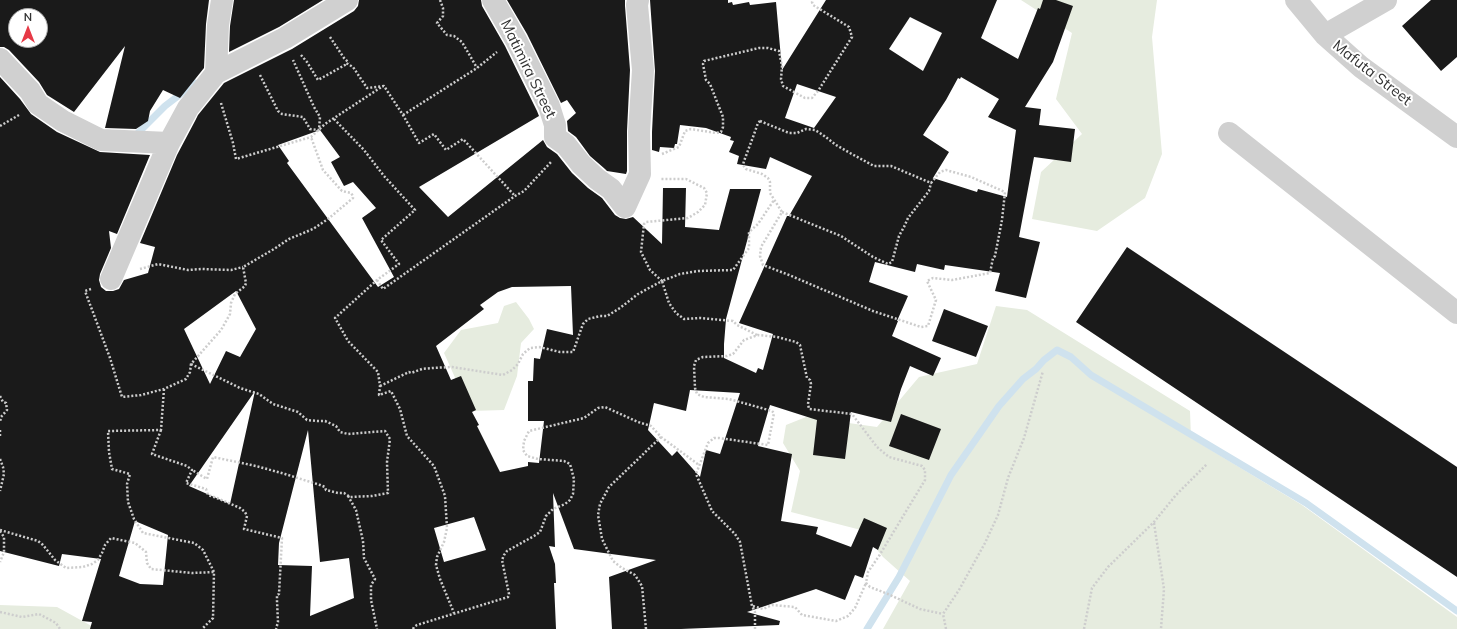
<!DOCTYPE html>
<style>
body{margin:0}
#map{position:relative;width:1457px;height:629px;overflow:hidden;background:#fff;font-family:Mulish,sans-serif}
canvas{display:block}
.north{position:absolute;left:8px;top:8px;width:40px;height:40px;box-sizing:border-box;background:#fff;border:1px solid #adadad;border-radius:50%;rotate:0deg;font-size:11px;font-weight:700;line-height:16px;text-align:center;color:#333}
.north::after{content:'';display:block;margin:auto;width:14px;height:18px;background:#e63946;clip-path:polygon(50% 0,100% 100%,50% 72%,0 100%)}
</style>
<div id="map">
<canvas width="1457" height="629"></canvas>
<div class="north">N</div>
</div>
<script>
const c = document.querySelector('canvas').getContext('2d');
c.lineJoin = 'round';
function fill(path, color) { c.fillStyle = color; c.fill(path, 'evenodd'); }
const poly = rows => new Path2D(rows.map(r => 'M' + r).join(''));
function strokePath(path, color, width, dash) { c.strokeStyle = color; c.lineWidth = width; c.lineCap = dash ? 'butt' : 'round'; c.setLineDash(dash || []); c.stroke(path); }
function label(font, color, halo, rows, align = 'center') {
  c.font = font + ' Mulish,sans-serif'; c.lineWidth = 4; c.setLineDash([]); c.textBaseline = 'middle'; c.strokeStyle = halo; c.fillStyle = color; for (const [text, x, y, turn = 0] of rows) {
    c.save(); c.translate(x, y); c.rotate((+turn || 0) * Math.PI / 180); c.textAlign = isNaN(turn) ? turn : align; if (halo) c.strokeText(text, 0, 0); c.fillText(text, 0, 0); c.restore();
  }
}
const green = poly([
 [1021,0,1157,0,1152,37,1162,154,1145,198,1097,231,1032,219,1041,172,1082,134,1056,99,1072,33],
 [516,302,529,319,534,329,521,343,517,376,504,410,470,411,444,353,461,330,498,323,504,306],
 [996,306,1027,310,1190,411,1191,438,1302,505,1457,617,1457,629,883,629,910,581,883,557,861,530,791,512,800,471,783,443,786,425,806,417,877,427,919,377,977,364],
 [0,605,57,607,97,629,0,629]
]);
const stream = poly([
 [134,137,165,106,195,83],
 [867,629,899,577,951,475,999,406,1023,379,1036,369,1044,360,1057,350,1071,357,1091,375,1306,503,1457,611]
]);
const building = poly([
 [0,0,209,0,206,24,204,68,180,98,163,90,150,111,148,121,136,129,105,128,125,46,74,112,47,95,39,82,9,50,4,47,0,47],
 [16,16,40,16,40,40,16,40],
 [234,0,323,0,279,27,229,52,230,26],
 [359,0,481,0,482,6,505,46,537,111,539,116,419,187,448,217,543,140,547,147,557,154,572,173,588,188,602,198,615,215,620,218,626,219,633,217,662,244,663,188,686,188,685,227,719,230,730,189,761,189,726,319,724,344,724,358,756,373,758,368,763,370,773,334,739,323,787,216,789,216,812,176,770,157,766,169,737,164,739,156,729,152,734,141,730,140,731,137,706,128,680,125,677,144,675,144,674,148,660,147,659,152,652,150,652,132,655,71,650,0,728,0,728,3,732,2,733,5,749,2,750,5,776,2,782,70,826,0,997,0,981,38,1018,59,1038,8,1040,9,1043,0,1056,0,1073,6,1053,62,1025,107,1041,109,1039,125,1075,129,1071,162,1034,157,1019,237,1040,242,1026,298,995,291,1000,273,945,265,944,270,917,264,915,272,875,262,869,282,908,296,897,321,898,321,892,336,941,358,933,376,910,366,901,389,891,422,851,412,845,459,813,455,817,420,770,405,758,446,792,454,781,521,818,527,816,534,851,547,864,518,887,528,878,550,873,547,863,578,855,575,845,600,816,589,747,612,780,621,779,625,681,629,612,629,609,577,656,560,574,549,553,493,555,547,549,546,555,564,556,583,554,583,556,629,90,629,92,622,82,621,101,559,62,554,59,566,0,551,0,77,20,99,31,114,57,132,100,152,150,155,117,234,109,231,111,248,100,274,99,280,101,287,106,291,113,291,119,289,124,280,148,273,155,247,140,243,177,155,195,121,198,115,224,83,292,49,354,11,358,6],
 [910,17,942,33,923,71,889,49],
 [961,77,999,99,988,117,1016,130,1007,197,978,189,977,192,933,178,949,152,923,135,946,100,958,78,960,79],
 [797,84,836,97,814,128,785,118],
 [320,130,340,157,331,162,344,186,353,182,376,208,362,218,394,277,378,287,287,163,289,161,278,145],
 [571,286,573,335,547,329,540,359,534,358,533,381,528,381,528,421,544,421,539,463,528,462,528,466,500,472,477,426,479,425,472,412,476,410,461,376,451,380,436,346,484,309,480,305,498,292,512,287],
 [236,291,256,329,240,357,226,351,210,384,184,329],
 [690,390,740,393,720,454,706,450,700,477,677,451,672,456,648,430,654,403,686,411],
 [255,391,230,504,189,486],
 [308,430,320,562,349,558,354,598,310,616,312,566,278,565,279,543],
 [474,517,486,550,444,562,434,528],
 [135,521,168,535,163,585,140,584,119,576],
 [507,0,625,0,625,6,630,70,627,131,627,171,626,174,607,171,605,169,590,156,576,137,568,131,567,121,576,113,567,100,561,103,527,34],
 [1431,0,1457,0,1457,57,1441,71,1402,26],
 [1127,247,1457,467,1457,577,1076,322],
 [944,309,988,326,976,357,932,341],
 [901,414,941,429,929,460,889,446]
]);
const path = poly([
 [440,0,443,8,443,16,437,23,447,35,454,36,462,42,477,68],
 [330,37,344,58,349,63],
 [301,55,307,62,318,80,345,65,346,63,353,67,367,88,384,86,403,115,419,143,434,134,446,150,463,139,515,196],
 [260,75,278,111,282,114,303,117,310,129,319,130,320,117,314,107,293,60],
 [221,103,233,143,236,159,311,137,325,124,383,86],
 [403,115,477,68,497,52],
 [334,119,364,150,384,176,415,210,381,240,399,264,377,280,335,318,348,341,378,372,380,386,379,395,391,391,400,409,407,436,434,466,445,496,447,528,444,542,437,557,436,565,440,579,454,613],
 [760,121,789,133,797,133,806,129,815,130,823,135,836,145,850,153,874,166,891,166,931,183,940,172,946,170,971,177,1005,192,1002,220,995,256,993,258,990,273,952,280,933,278,927,281,936,300,928,326,921,327,873,311,789,275,763,265,760,256,761,247,782,212,770,193,770,182,768,178,762,174,746,169,743,165,744,161,753,137,758,123,760,121],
 [0,126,19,115],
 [662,154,679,147,685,131,691,129,716,133,721,132,723,127,723,117,710,84,706,80,703,64,704,61,759,48,768,48,779,51,782,66,781,79,783,86,805,98,812,98,818,91,852,37,849,27,813,5,812,2,813,0],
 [782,212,841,236,873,257,888,264,892,262,899,236,904,227,908,218,929,191,931,183],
 [140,269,158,264,188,270,201,269,231,270,243,267],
 [377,280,383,289,515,196,524,191,551,162],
 [91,289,85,291,110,358,122,397,141,395,164,389,186,379,190,372,191,364,221,330,230,314,231,303,235,294,245,286,246,283,243,267,274,249,289,239,313,229,328,219,353,198,353,196,351,193,342,191,323,170,311,137],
 [757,335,737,325,733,321,700,318,684,319,676,313,669,303,662,281,680,274,698,271,733,270,749,248,749,232,758,224,774,200],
 [191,364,240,388,259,394,273,404,298,412,307,420,317,421,325,421,336,426,340,432,348,434,385,431,390,439,387,462,388,493,372,496,350,497,344,493,338,493,326,490,325,487,320,485,285,474,256,466,213,457,207,479,192,470],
 [380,386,409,372,411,373,422,369,432,368,452,367,503,375,512,370,518,364,523,354,530,348,539,347,560,352,573,352,583,324,588,319,600,316,607,316,620,308,638,294,662,281,650,270,641,252,644,224,646,222,688,218,698,212,705,205,707,193,704,188,686,179,661,179],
 [164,389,161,430,108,431,109,452,112,469,130,474,127,484,128,502,134,519,143,533,194,543,203,550,214,572,213,618,202,629],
 [0,396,3,402,6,403,7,410,1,417,0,422],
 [0,430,0,436],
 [161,430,152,454,187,466,192,470,186,483,206,489,208,495,217,498,240,508,245,512,247,516,244,529,282,538,279,594,277,595,277,601,278,622,276,629],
 [0,459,3,467,4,474,0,491],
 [348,496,356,510,363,541,364,558,375,579,371,585,371,600,377,629],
 [1154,523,1164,589,1161,629],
 [0,530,38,541,43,545,55,560,66,568,83,567,92,564,98,560,102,553,105,545,111,538,135,543,146,552,147,563,151,569,192,573,214,572],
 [0,531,4,537,4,552,0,562],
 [753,606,763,609,772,605,795,607,802,615,836,621,848,616,855,608,866,583],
 [0,612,22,617,39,614,56,623,60,629],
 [413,629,414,627,417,625,508,597,509,594,502,560,504,555,507,551,534,536,540,532,546,516,553,509,565,504,570,500,573,494,574,479,570,464,564,461,538,459,527,456,523,450,524,441,529,431,584,418,598,408,605,407,638,422,651,426,661,437,699,465],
 [646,629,642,586,635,575,622,568,613,561,602,539,598,515,600,504,609,487,661,437],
 [755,629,755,612,752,606,740,542,735,534,712,511,696,474,708,443,714,438,719,438,768,445,774,413,772,411,729,399,704,397,697,394,695,388,694,366,696,360,703,357,727,356,733,354,744,340,758,335,777,337,796,342,800,345,807,378,810,380,811,384,808,404,809,409,852,414,877,447,889,457,922,466,925,470,925,480,879,556,868,572,866,583,870,587,888,594,920,609,943,614],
 [946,629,943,614,959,590,985,543,998,515,1008,478,1024,438,1043,371],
 [1084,629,1092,588,1108,567,1154,522,1176,495,1207,464]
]);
const minor = poly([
 [493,0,516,40,549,106,555,125,555,137,566,145,581,164,597,179,611,189,625,207,640,174,639,132,643,70,637,5,638,0],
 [1296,0,1325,35,1361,67,1457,137],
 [1325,35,1386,0],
 [0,59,30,91,38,104,63,121,101,140,169,143],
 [216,73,218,25,222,0],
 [1229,133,1457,313],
 [111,279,169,143,188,108,216,73,285,38,347,0]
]);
const streetNames = [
 ["Matimira Street",528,69,64],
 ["Mafuta Street",1372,73,38]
];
fill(green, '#e6ecdf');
strokePath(stream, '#cfe2ee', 7);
fill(building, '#1a1a1a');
strokePath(path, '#cdcdcd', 2.5, [2, 2]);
strokePath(minor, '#d0d0d0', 22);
label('15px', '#333', '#fff', streetNames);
</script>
